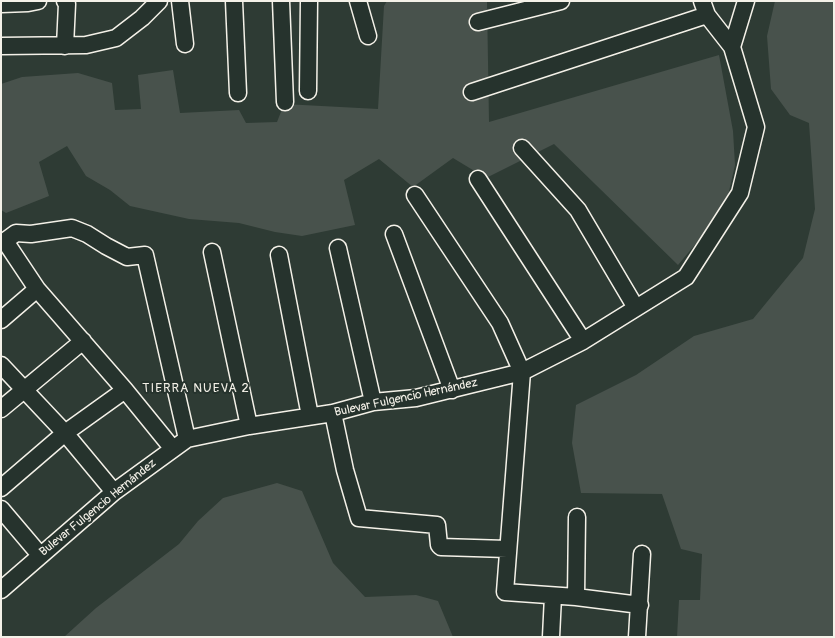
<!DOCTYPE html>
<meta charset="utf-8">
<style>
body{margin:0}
#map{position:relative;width:835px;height:638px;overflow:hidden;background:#2e3b34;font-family:Pangolin,sans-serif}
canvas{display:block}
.frame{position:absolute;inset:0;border:2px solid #f4f1e8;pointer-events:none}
</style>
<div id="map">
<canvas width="835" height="638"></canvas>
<div class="frame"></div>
</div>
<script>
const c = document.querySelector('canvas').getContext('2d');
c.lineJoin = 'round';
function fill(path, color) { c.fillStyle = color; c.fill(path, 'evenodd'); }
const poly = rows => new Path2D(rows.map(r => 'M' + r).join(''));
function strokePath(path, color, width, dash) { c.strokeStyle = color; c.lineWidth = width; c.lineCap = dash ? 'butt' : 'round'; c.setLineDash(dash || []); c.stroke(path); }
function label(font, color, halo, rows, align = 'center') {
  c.font = font + ' Pangolin,sans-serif'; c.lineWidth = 4; c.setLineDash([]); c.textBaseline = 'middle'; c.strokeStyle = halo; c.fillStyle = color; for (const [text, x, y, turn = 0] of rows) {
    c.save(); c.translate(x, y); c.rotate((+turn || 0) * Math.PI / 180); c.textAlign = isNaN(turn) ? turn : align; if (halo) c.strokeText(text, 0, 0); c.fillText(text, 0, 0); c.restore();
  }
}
const green = poly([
 [387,1,487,1,489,122,719,55,733,131,735,165,725,209,678,265,554,144,486,178,453,158,413,187,379,159,344,180,355,225,302,236,275,232,239,223,189,219,130,206,110,190,86,176,67,146,39,162,49,196,6,213,1,210,1,84,22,77,78,73,112,83,115,110,141,109,138,75,173,70,180,113,239,110,246,123,277,122,284,104,378,109,384,6],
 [775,1,834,1,834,637,677,637,679,600,700,600,702,554,681,549,662,494,581,493,572,443,576,405,636,375,694,336,753,319,803,258,815,209,809,123,790,115,771,89,767,36],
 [277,483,302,491,333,563,365,597,416,595,438,601,453,637,64,637,96,608,179,544,198,521,223,498]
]);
const minor = poly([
 [65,1,67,4,65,46],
 [180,1,185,44],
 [234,1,238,93],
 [281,1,285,102],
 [358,1,368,36],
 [702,1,707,15,732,47],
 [1,4,28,3,38,1],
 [478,22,561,1],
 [1,46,86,45,116,38,142,18,159,1],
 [308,91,309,1],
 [472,92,707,15],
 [522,148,578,210,636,308],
 [478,179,583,341],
 [415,195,500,323,522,372,505,592,576,597,640,605],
 [394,234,452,390],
 [338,248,373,402],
 [212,252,249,426],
 [279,255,310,416],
 [1,320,37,289],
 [1,365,65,433,114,492],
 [1,409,83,341],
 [333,413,345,470,359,518,437,525,439,545,441,547,507,549],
 [173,449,125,390,37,289,5,241,16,233,31,234,72,228,87,234,106,246,127,257,145,255,187,439],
 [1,488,65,433,125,390],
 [1,509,40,555],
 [1,590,114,492,187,439,249,426,333,413,373,402,416,398,522,372,583,341,686,277,740,193,756,127,732,47,746,1],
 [576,597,577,517],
 [551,637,553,596],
 [637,637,642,554]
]);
const streetNames = [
 ["Bulevar Fulgencio Hernández",406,398,-12],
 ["Bulevar Fulgencio Hernández",98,508,-39]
];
const neighbourhoodNames = [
 ["TIERRA NUEVA 2",196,389]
];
fill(green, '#48524c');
strokePath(minor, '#f4f1e8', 19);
strokePath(minor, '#26332d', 16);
label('12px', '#f4f1e8', '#26332d', streetNames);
c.letterSpacing = '1px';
label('13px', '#f4f1e8', '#26332d', neighbourhoodNames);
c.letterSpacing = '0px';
</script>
